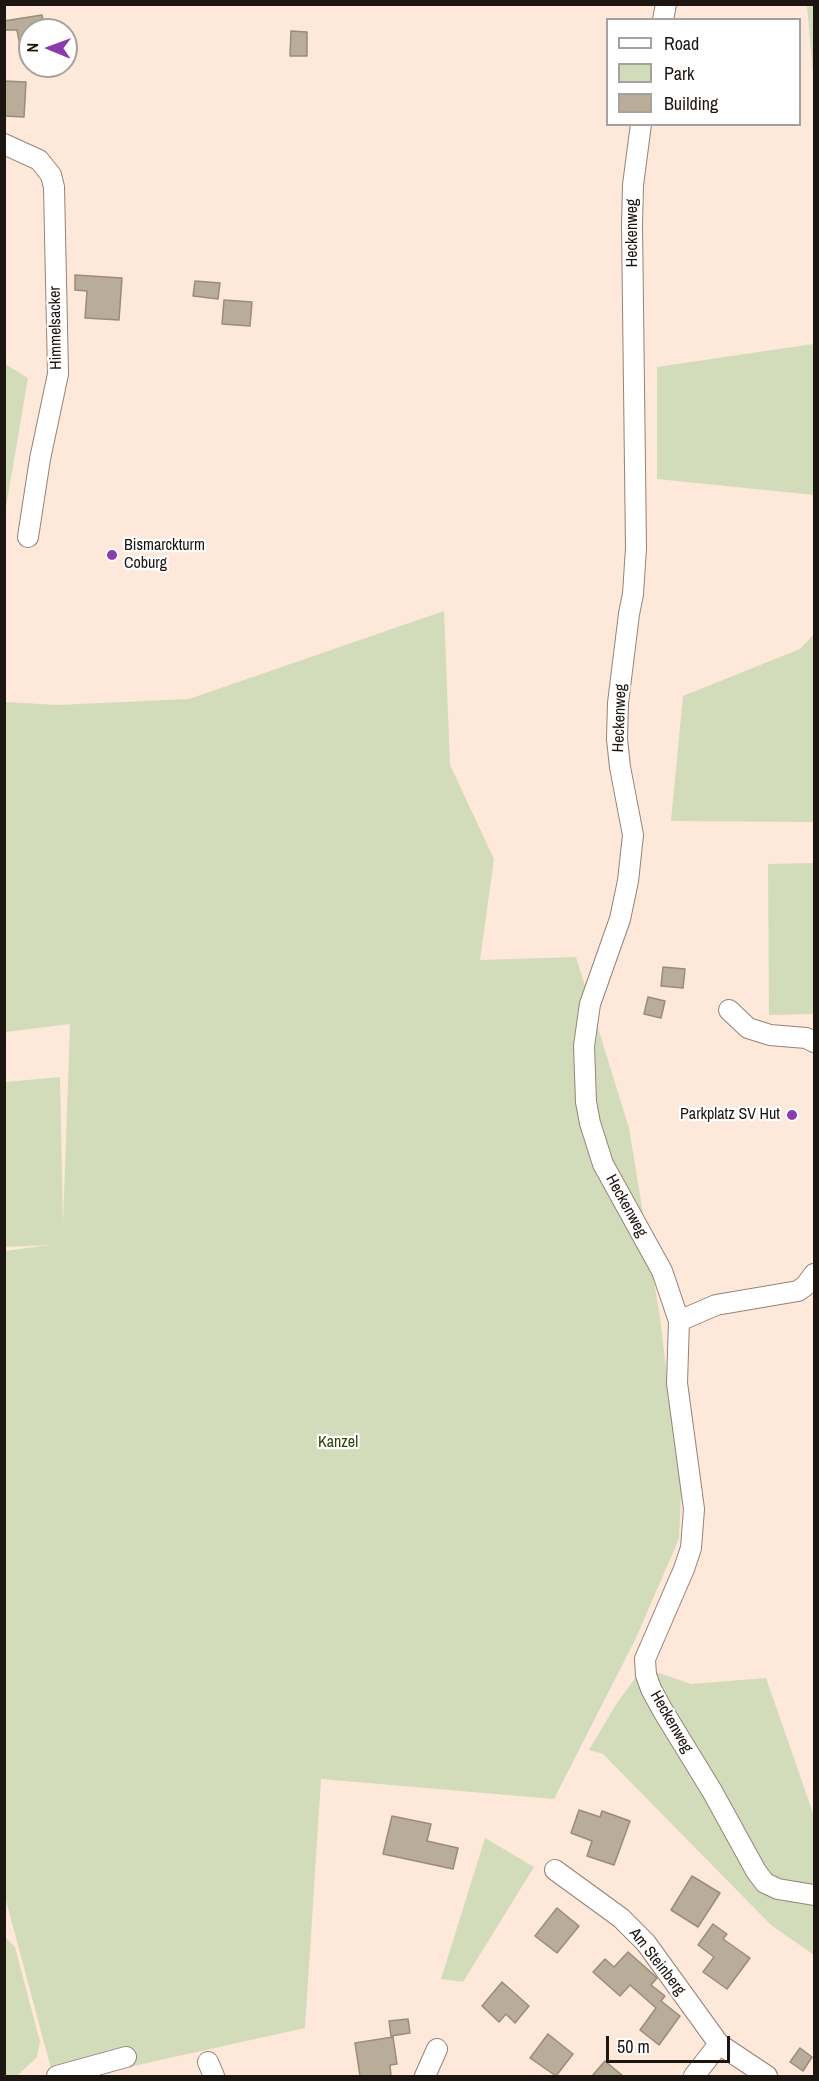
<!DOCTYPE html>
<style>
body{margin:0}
#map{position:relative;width:819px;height:2081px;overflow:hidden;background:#fde8da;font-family:"Archivo Narrow",sans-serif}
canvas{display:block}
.frame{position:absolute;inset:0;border:6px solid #1c1510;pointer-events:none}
.legend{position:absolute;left:606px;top:18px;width:195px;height:108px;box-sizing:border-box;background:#fff;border:2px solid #a4a19f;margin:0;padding:8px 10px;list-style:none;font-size:18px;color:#1c1510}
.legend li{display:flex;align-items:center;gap:12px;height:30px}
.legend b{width:30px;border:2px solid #a4a19f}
.north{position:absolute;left:18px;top:18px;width:60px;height:60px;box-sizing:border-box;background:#fff;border:2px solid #a4a19f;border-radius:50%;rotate:271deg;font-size:16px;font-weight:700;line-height:24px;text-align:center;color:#1c1510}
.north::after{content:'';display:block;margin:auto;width:21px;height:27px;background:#8a3cad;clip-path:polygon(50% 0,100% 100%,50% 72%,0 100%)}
.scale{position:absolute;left:606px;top:2036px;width:124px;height:27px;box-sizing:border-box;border:3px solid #1c1510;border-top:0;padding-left:8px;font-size:18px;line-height:21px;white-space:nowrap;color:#1c1510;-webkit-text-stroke:4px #fff;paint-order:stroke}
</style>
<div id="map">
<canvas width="819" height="2081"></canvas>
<div class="frame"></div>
<ul class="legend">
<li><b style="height:8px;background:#fff"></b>Road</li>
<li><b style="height:16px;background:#d2dcba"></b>Park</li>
<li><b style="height:16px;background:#b9ac99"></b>Building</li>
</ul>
<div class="north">N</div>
<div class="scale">50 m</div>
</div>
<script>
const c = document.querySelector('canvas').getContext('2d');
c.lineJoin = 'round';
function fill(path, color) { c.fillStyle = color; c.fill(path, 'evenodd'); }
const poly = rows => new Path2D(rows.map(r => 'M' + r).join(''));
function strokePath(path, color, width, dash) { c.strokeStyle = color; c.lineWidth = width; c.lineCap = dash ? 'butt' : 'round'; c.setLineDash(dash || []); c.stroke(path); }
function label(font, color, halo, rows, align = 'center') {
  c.font = font + ' "Archivo Narrow",sans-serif'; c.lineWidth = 4.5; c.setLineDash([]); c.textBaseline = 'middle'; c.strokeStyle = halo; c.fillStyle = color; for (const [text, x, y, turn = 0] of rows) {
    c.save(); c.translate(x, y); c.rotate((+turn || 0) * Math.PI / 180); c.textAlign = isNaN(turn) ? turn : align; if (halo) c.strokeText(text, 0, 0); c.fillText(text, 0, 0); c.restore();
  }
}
const green = poly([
 [807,5,814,5,814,87],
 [814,323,814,495,657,479,657,367,813,344],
 [5,364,28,378,5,513],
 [444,611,450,765,494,859,480,960,576,957,629,1128,660,1318,681,1493,679,1539,635,1640,554,1799,321,1779,305,2028,88,2076,53,2076,4,1893,5,1251,50,1245,5,1247,5,1082,60,1077,63,1225,70,1024,5,1032,5,702,58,705,189,699],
 [814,634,814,822,671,821,683,696,800,649],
 [814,863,814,1014,769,1015,768,864],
 [645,1664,756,1871,814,1895,814,1955,771,1925,603,1754,589,1750,615,1706],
 [656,1672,691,1684,766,1678,814,1816,814,1887,793,1883,778,1878,766,1871,667,1705],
 [485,1838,534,1867,463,1982,441,1979],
 [5,1937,15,1947,40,2042,37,2057,17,2076,5,2076]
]);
const building = poly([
 [42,15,45,30,30,30,30,61,23,61,17,30,4,30,4,21,42,15],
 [291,31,307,32,307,56,290,56,291,31],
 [4,81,26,82,24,117,4,116,4,81],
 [75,275,122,278,119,320,85,318,87,291,75,290,75,275],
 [195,281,220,283,218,299,193,296,195,281],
 [224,300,252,302,250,326,222,324,224,300],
 [663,967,685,969,683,988,661,986,663,967],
 [648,997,665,1001,661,1018,644,1014,648,997],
 [579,1810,600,1817,602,1811,630,1821,614,1865,587,1856,592,1841,571,1833,579,1810],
 [392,1816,431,1824,427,1841,458,1848,453,1869,383,1854,392,1816],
 [692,1876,720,1893,698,1927,671,1910,692,1876],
 [557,1908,579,1926,557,1953,535,1936,557,1908],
 [713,1924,727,1934,723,1939,750,1958,727,1989,703,1972,714,1957,698,1945,713,1924],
 [628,1952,654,1975,657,1978,651,1985,665,1996,661,2001,680,2016,659,2045,640,2030,656,2008,630,1985,620,1996,593,1972,605,1959,614,1967,628,1952],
 [502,1982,529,2006,515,2023,506,2014,499,2022,482,2006,502,1982],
 [408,2019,410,2033,391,2036,389,2021,408,2019],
 [548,2034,573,2054,556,2076,530,2058,548,2034],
 [393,2037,397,2064,390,2065,391,2076,360,2076,355,2043,393,2037],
 [800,2048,812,2057,803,2071,790,2062,800,2048],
 [605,2061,623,2076,592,2076,605,2061]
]);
const minor = poly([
 [663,20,666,4],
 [641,124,633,185,632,225,636,548,633,594,629,614,618,703,617,739,620,767,633,835,628,881,620,919,590,1004,584,1046,586,1102,590,1123,603,1164,662,1271,679,1321,677,1383,694,1509,691,1548,684,1569,645,1659,646,1675,651,1689,663,1711,712,1791,756,1871,765,1883,778,1889,814,1895],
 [4,144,39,160,51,175,54,187,58,374,40,459,28,537],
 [729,1010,748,1028,770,1035,806,1038,814,1042],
 [679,1321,716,1305,798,1291,805,1286,814,1274],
 [555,1870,621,1918,646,1943,719,2044,694,2076],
 [719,2044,767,2076],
 [208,2062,214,2076],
 [57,2076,126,2057],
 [425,2076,437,2049]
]);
const markers = [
 [112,555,6,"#8a3cad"],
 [792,1115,6,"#8a3cad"]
];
const streetNames = [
 ["Heckenweg",633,233,-90],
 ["Himmelsacker",56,328,-91],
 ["Heckenweg",620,718,-88],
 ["Heckenweg",626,1206,61],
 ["Heckenweg",671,1722,60],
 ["Am Steinberg",657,1962,52]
];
const poiNames = [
 ["Bismarckturm",124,546],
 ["Coburg",124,564],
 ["Parkplatz SV Hut",780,1115,"right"]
];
const parkNames = [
 ["Kanzel",338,1443]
];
fill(green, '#d2dcba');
fill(building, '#b9ac99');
strokePath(building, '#988c7a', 1.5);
strokePath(minor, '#968376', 22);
strokePath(minor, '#fff', 20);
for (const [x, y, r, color] of markers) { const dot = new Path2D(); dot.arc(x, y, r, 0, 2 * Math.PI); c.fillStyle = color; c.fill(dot); strokePath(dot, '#fff', 2); }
label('16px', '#1c1510', '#fff', streetNames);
label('16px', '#1c1510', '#fff', poiNames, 'left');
label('16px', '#333f03', '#fff', parkNames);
</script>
